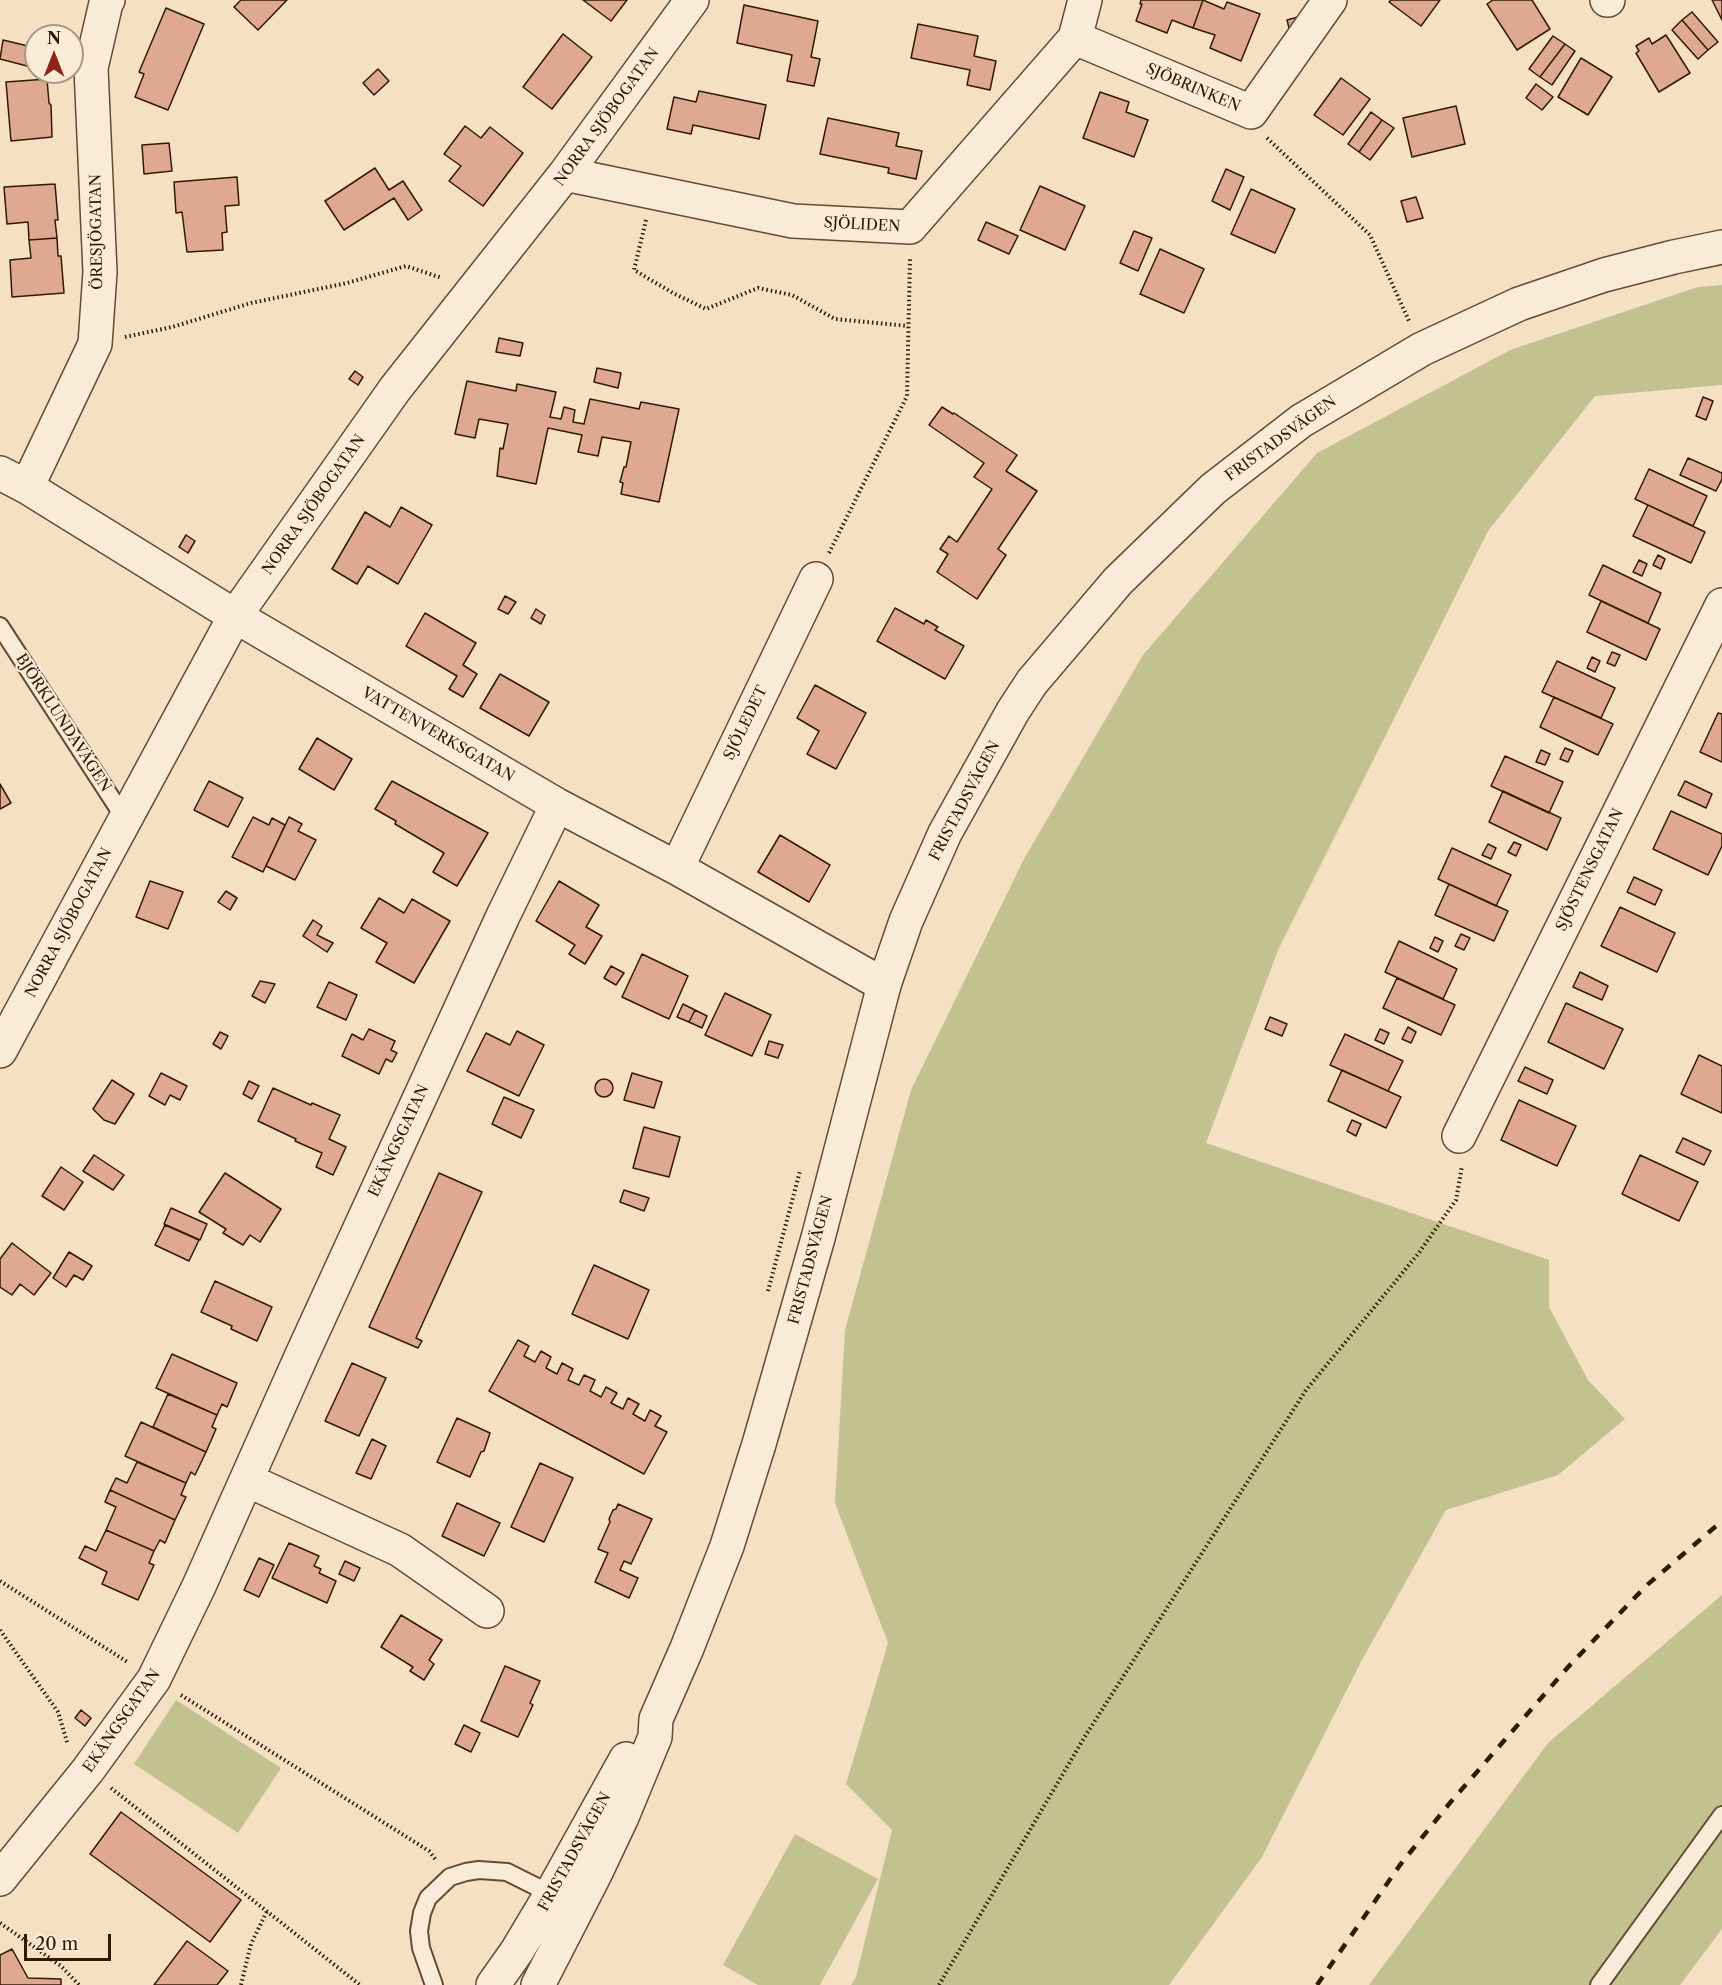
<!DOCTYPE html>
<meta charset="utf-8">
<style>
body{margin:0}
#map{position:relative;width:1722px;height:1985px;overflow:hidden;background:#f6e0c3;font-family:"Libre Caslon Text",serif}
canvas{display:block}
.north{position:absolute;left:24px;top:24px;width:60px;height:60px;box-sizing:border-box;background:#f9ebd8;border:2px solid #aa9783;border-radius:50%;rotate:0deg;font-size:16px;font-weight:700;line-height:24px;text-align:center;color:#331903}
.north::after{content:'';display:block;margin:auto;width:21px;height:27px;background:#8f2418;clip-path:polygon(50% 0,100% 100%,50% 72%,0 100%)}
.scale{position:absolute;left:24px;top:1934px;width:87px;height:27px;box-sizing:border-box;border:3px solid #331903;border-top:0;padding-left:8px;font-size:18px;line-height:21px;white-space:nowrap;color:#331903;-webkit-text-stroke:4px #f9ebd8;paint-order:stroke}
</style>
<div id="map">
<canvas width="1722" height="1985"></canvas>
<div class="north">N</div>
<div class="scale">20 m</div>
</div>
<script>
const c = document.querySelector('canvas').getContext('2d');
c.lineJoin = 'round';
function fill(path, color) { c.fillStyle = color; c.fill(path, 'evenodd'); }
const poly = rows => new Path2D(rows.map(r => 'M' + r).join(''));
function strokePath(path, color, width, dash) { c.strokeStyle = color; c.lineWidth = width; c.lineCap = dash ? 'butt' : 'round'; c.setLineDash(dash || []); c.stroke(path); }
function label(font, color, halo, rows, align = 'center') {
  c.font = font + ' "Libre Caslon Text",serif'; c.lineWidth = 4.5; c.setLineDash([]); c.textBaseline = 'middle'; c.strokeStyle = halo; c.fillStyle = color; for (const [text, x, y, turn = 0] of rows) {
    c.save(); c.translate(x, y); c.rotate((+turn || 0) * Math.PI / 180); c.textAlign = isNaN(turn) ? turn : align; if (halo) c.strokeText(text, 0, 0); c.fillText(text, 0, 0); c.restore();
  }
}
const green = poly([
 [1722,285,1722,385,1595,396,1488,531,1278,950,1206,1143,1549,1260,1549,1307,1588,1380,1625,1419,1558,1475,1446,1510,1363,1658,1262,1857,1169,1985,851,1985,856,1977,892,1830,846,1784,888,1643,835,1503,845,1330,911,1090,1024,859,1143,655,1317,453,1510,350,1698,287],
 [1722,1595,1722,1929,1680,1985,1369,1985,1548,1743],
 [176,1700,281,1768,238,1833,134,1764],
 [795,1834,878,1879,820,1985,758,1985,723,1965]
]);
const building = poly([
 [241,0,287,0,258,30,234,7,241,0],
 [583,0,627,0,611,21,583,0],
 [1141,0,1203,0,1193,28,1172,20,1167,33,1136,21,1142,4,1140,4,1141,0],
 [1203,0,1224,9,1227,2,1260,14,1241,61,1210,48,1215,35,1193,28,1203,0],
 [1391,0,1440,0,1421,26,1389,2,1391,0],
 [1493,0,1532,0,1550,29,1517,50,1487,4,1493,0],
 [1712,0,1722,0,1722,20,1712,0],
 [744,5,818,21,811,57,820,59,814,86,787,81,792,55,737,43,744,5],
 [166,8,204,24,168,110,135,97,144,74,139,72,166,8],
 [1692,12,1718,42,1708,50,1682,20,1692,12],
 [1298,17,1301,25,1289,28,1287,20,1298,17],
 [1682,20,1708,50,1698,59,1672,30,1682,20],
 [918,24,978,36,974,56,996,61,990,90,967,85,970,70,911,58,918,24],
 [563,34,592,57,552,109,523,87,563,34],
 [1666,35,1690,73,1659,92,1636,53,1639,51,1636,46,1649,38,1652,44,1666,35],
 [1553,36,1565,44,1540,77,1529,69,1553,36],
 [3,40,32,47,27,66,0,59,3,40],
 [1565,44,1575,51,1552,85,1540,77,1565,44],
 [1581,58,1612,77,1588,115,1558,97,1581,58],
 [378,69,389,81,374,95,363,83,378,69],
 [1341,78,1370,99,1343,135,1314,115,1341,78],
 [47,79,49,103,51,105,52,137,11,141,6,82,47,79],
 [1536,84,1553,97,1542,110,1526,98,1536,84],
 [699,91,766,105,759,139,693,125,691,134,667,129,674,97,696,102,699,91],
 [1100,92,1129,102,1126,112,1148,120,1134,157,1083,138,1100,92],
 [1456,106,1465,144,1412,157,1403,118,1456,106],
 [1371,112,1382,120,1359,152,1348,144,1371,112],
 [828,118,899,133,896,146,922,151,916,179,888,173,889,168,820,154,828,118],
 [1382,120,1394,128,1370,160,1359,152,1382,120],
 [465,126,481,138,490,127,523,153,483,206,449,181,461,166,444,154,465,126],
 [169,143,172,171,144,174,142,145,169,143],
 [375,168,389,190,403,181,422,210,408,220,394,198,344,230,325,201,375,168],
 [1226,169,1244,177,1230,210,1212,201,1226,169],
 [237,177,239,205,225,206,227,232,222,233,223,250,187,252,182,212,176,213,174,182,237,177],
 [55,184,58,220,55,220,57,238,29,240,28,222,7,224,4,187,55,184],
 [1040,186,1085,206,1065,250,1020,230,1040,186],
 [1251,189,1295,209,1275,253,1231,234,1251,189],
 [1416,197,1423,218,1407,222,1401,201,1416,197],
 [986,222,1018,236,1009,254,978,240,986,222],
 [1134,231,1152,238,1138,271,1120,263,1134,231],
 [57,238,58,256,61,256,64,293,12,297,10,260,31,258,29,240,57,238],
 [1160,249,1204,269,1184,313,1140,294,1160,249],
 [499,338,523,343,520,356,496,352,499,338],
 [597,368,621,373,618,388,594,382,597,368],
 [355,371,363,377,358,385,349,379,355,371],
 [467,381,516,391,517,384,556,392,550,417,561,419,564,407,575,410,573,422,584,424,590,399,639,409,641,402,679,409,659,502,621,494,623,483,620,482,624,467,626,467,631,442,602,437,598,456,578,452,582,435,548,428,536,484,497,476,500,448,503,449,508,424,479,419,475,438,455,434,467,381],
 [1703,397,1713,401,1706,420,1696,416,1703,397],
 [942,407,953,414,954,413,1017,455,1006,471,1037,491,998,549,1006,555,977,599,937,572,948,554,940,549,949,536,957,542,992,489,974,477,984,463,929,425,942,407],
 [1688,458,1722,473,1722,479,1716,491,1680,475,1688,458],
 [1649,469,1707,496,1693,526,1635,499,1649,469],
 [1648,505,1705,532,1691,563,1633,536,1648,505],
 [401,507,432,525,398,584,368,566,357,584,332,569,365,512,390,527,401,507],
 [186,535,195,541,188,553,179,547,186,535],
 [1658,555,1665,559,1661,569,1653,565,1658,555],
 [1639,560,1647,564,1642,576,1633,572,1639,560],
 [1603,565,1661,593,1648,623,1589,595,1603,565],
 [505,596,516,602,508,614,498,609,505,596],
 [1601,601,1660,629,1646,660,1587,632,1601,601],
 [895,608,924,624,926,620,938,627,935,630,964,646,945,679,877,641,895,608],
 [536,609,545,615,541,624,531,618,536,609],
 [425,613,476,643,463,665,477,674,463,697,449,689,457,676,406,646,425,613],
 [1612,652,1620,655,1615,666,1607,663,1612,652],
 [1592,657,1600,661,1595,672,1587,668,1592,657],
 [1557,661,1615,688,1601,718,1542,692,1557,661],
 [500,674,549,702,529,736,480,708,500,674],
 [815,685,866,713,836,769,807,754,819,731,797,718,815,685],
 [1554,697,1613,724,1598,755,1540,727,1554,697],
 [1718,713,1722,714,1722,762,1700,752,1718,713],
 [317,738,352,759,334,790,299,769,317,738],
 [1565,748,1573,751,1568,762,1560,759,1565,748],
 [1541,750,1550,754,1545,765,1536,762,1541,750],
 [1505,756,1563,782,1549,813,1491,786,1505,756],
 [209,781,243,798,228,827,194,810,209,781],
 [392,781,488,833,457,886,433,872,444,853,395,824,396,821,375,809,392,781],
 [1685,781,1712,794,1706,808,1678,795,1685,781],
 [0,784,11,803,0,809,0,784],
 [1503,791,1561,818,1547,850,1489,822,1503,791],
 [1671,811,1722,834,1722,846,1708,875,1653,849,1671,811],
 [253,817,269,825,272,818,285,825,263,872,232,857,253,817],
 [289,817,302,824,298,831,316,840,295,880,266,866,289,817],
 [780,835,830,865,809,902,758,872,780,835],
 [1514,842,1521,845,1516,856,1508,852,1514,842],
 [1488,844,1496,848,1491,859,1482,855,1488,844],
 [1452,848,1511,875,1496,906,1438,879,1452,848],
 [1634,877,1662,890,1655,905,1627,892,1634,877],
 [150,881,183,892,168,929,136,917,150,881],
 [559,881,599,905,586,927,602,936,585,964,569,954,575,945,536,921,559,881],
 [1449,884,1508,911,1494,941,1435,915,1449,884],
 [226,891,237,898,230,910,218,902,226,891],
 [379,898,404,913,412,899,450,921,414,983,376,962,387,943,361,928,379,898],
 [1620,907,1675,933,1657,972,1601,946,1620,907],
 [313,920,322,926,317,935,333,943,327,952,303,936,313,920],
 [1461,934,1470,938,1464,950,1455,946,1461,934],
 [1435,937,1443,941,1438,952,1430,948,1435,937],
 [1399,941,1457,969,1443,999,1385,972,1399,941],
 [642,954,688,976,669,1019,622,997,642,954],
 [611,966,624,973,616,985,604,978,611,966],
 [1580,972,1608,986,1602,1000,1573,987,1580,972],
 [1397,978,1455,1005,1441,1035,1383,1008,1397,978],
 [260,981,275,984,265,1003,252,996,260,981],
 [329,982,357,995,346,1020,317,1007,329,982],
 [725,993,771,1015,752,1056,705,1035,725,993],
 [1566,1003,1623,1029,1604,1069,1548,1042,1566,1003],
 [683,1004,695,1010,689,1022,677,1017,683,1004],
 [695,1010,707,1016,702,1028,689,1022,695,1010],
 [1270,1017,1287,1024,1282,1036,1265,1029,1270,1017],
 [1408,1027,1416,1032,1411,1043,1402,1039,1408,1027],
 [369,1029,395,1041,391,1050,397,1053,392,1062,386,1059,379,1074,342,1056,352,1034,363,1040,369,1029],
 [1380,1029,1389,1033,1384,1044,1375,1040,1380,1029],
 [517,1031,544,1045,519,1096,467,1071,486,1033,510,1045,517,1031],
 [220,1032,228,1036,221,1049,213,1044,220,1032],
 [1345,1034,1403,1061,1388,1091,1330,1065,1345,1034],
 [769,1041,783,1045,778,1058,765,1054,769,1041],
 [1699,1055,1722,1066,1722,1113,1681,1094,1699,1055],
 [1525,1067,1553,1080,1547,1094,1518,1081,1525,1067],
 [1342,1070,1401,1097,1386,1128,1328,1101,1342,1070],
 [161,1073,187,1086,180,1100,170,1095,165,1105,149,1096,161,1073],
 [632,1073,662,1082,654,1108,624,1100,632,1073],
 '595 1088a9 9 0 1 1 18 0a9 9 0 1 1-18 0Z',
 [112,1080,134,1094,115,1124,104,1120,93,1109,112,1080],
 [249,1081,259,1086,252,1099,243,1094,249,1081],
 [273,1088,311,1105,312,1103,340,1115,329,1139,346,1147,333,1175,316,1167,322,1153,295,1141,296,1139,258,1121,273,1088],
 [504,1097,534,1110,521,1138,492,1124,504,1097],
 [1519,1100,1576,1126,1557,1166,1501,1140,1519,1100],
 [1352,1120,1361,1124,1356,1136,1347,1131,1352,1120],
 [644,1127,680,1137,669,1177,633,1168,644,1127],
 [1683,1138,1711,1151,1704,1165,1676,1152,1683,1138],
 [94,1155,124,1175,113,1190,83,1171,94,1155],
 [1640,1155,1698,1182,1679,1221,1622,1194,1640,1155],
 [61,1167,83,1182,64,1210,42,1196,61,1167],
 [225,1173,281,1209,260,1242,250,1235,243,1245,223,1233,226,1229,199,1212,225,1173],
 [439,1173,482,1192,416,1338,422,1341,418,1348,369,1327,439,1173],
 [624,1190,649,1198,644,1211,620,1202,624,1190],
 [171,1208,207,1224,200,1240,164,1224,171,1208],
 [165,1225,199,1240,189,1261,155,1245,165,1225],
 [12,1243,51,1273,34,1295,20,1284,12,1295,0,1287,0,1259,12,1243],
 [69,1252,92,1266,83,1280,74,1275,66,1287,53,1278,69,1252],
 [594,1265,649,1290,628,1339,572,1314,594,1265],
 [215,1281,272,1307,257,1341,231,1329,232,1326,201,1312,215,1281],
 [518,1340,529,1346,524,1356,535,1362,541,1351,551,1357,546,1368,557,1374,562,1363,573,1369,568,1380,579,1385,584,1375,595,1380,590,1391,601,1397,606,1387,617,1393,611,1403,623,1409,628,1398,639,1404,633,1414,645,1421,650,1410,661,1416,655,1426,667,1432,644,1474,489,1391,518,1340],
 [172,1354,237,1383,227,1407,222,1404,217,1415,156,1388,172,1354],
 [352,1363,386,1378,359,1436,325,1421,352,1363],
 [168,1394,217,1415,212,1427,216,1429,206,1452,153,1427,168,1394],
 [457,1418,490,1433,484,1451,481,1452,470,1477,437,1462,457,1418],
 [141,1422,206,1452,195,1475,191,1472,186,1483,125,1456,141,1422],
 [372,1439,386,1446,371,1479,356,1473,372,1439],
 [137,1462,186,1483,181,1495,186,1497,175,1520,110,1490,116,1478,127,1483,137,1462],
 [540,1463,573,1478,544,1542,511,1527,540,1463],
 [110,1490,175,1520,165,1543,160,1540,154,1551,106,1530,116,1507,105,1502,110,1490],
 [457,1503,500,1523,484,1556,442,1536,457,1503],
 [618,1504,652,1519,631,1564,624,1561,620,1570,638,1578,629,1598,595,1582,608,1553,598,1549,610,1522,609,1519,613,1510,616,1509,618,1504],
 [106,1530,154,1551,149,1563,154,1565,138,1600,102,1584,107,1572,79,1558,85,1546,96,1551,106,1530],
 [289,1543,319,1556,314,1566,321,1569,319,1573,336,1581,327,1603,272,1578,289,1543],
 [259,1558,274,1565,259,1597,244,1590,259,1558],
 [345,1561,360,1568,354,1581,339,1574,345,1561],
 [401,1615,442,1640,429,1660,434,1664,424,1680,410,1671,413,1667,381,1647,401,1615],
 [505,1666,540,1681,530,1703,533,1705,518,1737,481,1721,505,1666],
 [81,1710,91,1718,85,1726,75,1718,81,1710],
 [464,1725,480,1733,471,1752,455,1744,464,1725],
 [121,1812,241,1900,210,1942,90,1854,121,1812],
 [187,1941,228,1971,217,1985,154,1985,187,1941],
 [12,1949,28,1978,61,1979,61,1985,0,1985,0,1955,12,1949]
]);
const path = poly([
 [1267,138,1370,235,1409,321],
 [646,220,634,270,673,293,706,309,758,288,792,295,835,319,908,326],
 [125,337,172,327,251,303,347,283,406,266,442,278],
 [829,553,907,396,910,258],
 [768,1291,800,1171],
 [0,1581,129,1663],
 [0,1630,58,1712,68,1745],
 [181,1695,429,1851,436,1860],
 [111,1788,360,1985],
 [0,1923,61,1966,79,1985],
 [241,1985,251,1944,267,1911],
 [939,1985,1084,1738,1306,1390,1418,1254,1456,1200,1462,1166]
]);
const service = poly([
 [0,626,125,819],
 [434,1985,421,1948,419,1931,422,1913,428,1898,450,1877,466,1872,479,1870,507,1872,551,1894],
 [1599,1985,1722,1815]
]);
const minor = poly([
 [1607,0,1608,0],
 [1075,38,1251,112,1330,0],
 [565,174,793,221,910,227,1075,38,1085,0],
 [0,473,27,487,235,616,557,805,677,868,884,985],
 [27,487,95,344,100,272,91,68,106,3,108,0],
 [677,868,816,579],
 [0,1051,235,616,395,389,565,174,692,0],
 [1459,1136,1722,605],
 [247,1480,400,1550,487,1611],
 [0,1879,88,1770,154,1679,199,1586,301,1357,503,916,557,805]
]);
const tertiary = poly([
 [493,1985,517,1951,551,1894,626,1759],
 [538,1985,595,1874,622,1817,655,1737,656,1719,687,1648,727,1546,759,1444,818,1238,884,985,906,921,945,833,1013,711,1032,682,1118,581,1213,489,1301,421,1422,349,1519,304,1604,275,1674,257,1722,247]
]);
const rail = poly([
 [1317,1985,1400,1865,1449,1804,1569,1666,1647,1585,1722,1521]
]);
const streetNames = [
 ["SJÖBRINKEN",1193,88,23],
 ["NORRA SJÖBOGATAN",607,117,-54],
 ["SJÖLIDEN",862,225,3],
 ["ÖRESJÖGATAN",97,232,-91],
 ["FRISTADSVÄGEN",1281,439,-36],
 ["NORRA SJÖBOGATAN",314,505,-55],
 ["BJÖRKLUNDAVÄGEN",63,723,57],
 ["SJÖLEDET",746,723,-64],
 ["VATTENVERKSGATAN",438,735,30],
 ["FRISTADSVÄGEN",965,801,-62],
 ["SJÖSTENSGATAN",1590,870,-64],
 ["NORRA SJÖBOGATAN",69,923,-62],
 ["EKÄNGSGATAN",399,1141,-65],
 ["FRISTADSVÄGEN",811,1260,-75],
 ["EKÄNGSGATAN",122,1721,-55],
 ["FRISTADSVÄGEN",575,1852,-61]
];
fill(green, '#c2c190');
fill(building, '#dea990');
strokePath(building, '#331903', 1.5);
strokePath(service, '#644b33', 20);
strokePath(minor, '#644b33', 36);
strokePath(tertiary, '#644b33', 36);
strokePath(path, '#331903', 4, [1.5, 3]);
strokePath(service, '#f9ebd8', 16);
strokePath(minor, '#f9ebd8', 33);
strokePath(tertiary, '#f9ebd8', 33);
strokePath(rail, '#331903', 4.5, [10, 10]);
label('15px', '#331903', '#f9ebd8', streetNames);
</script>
